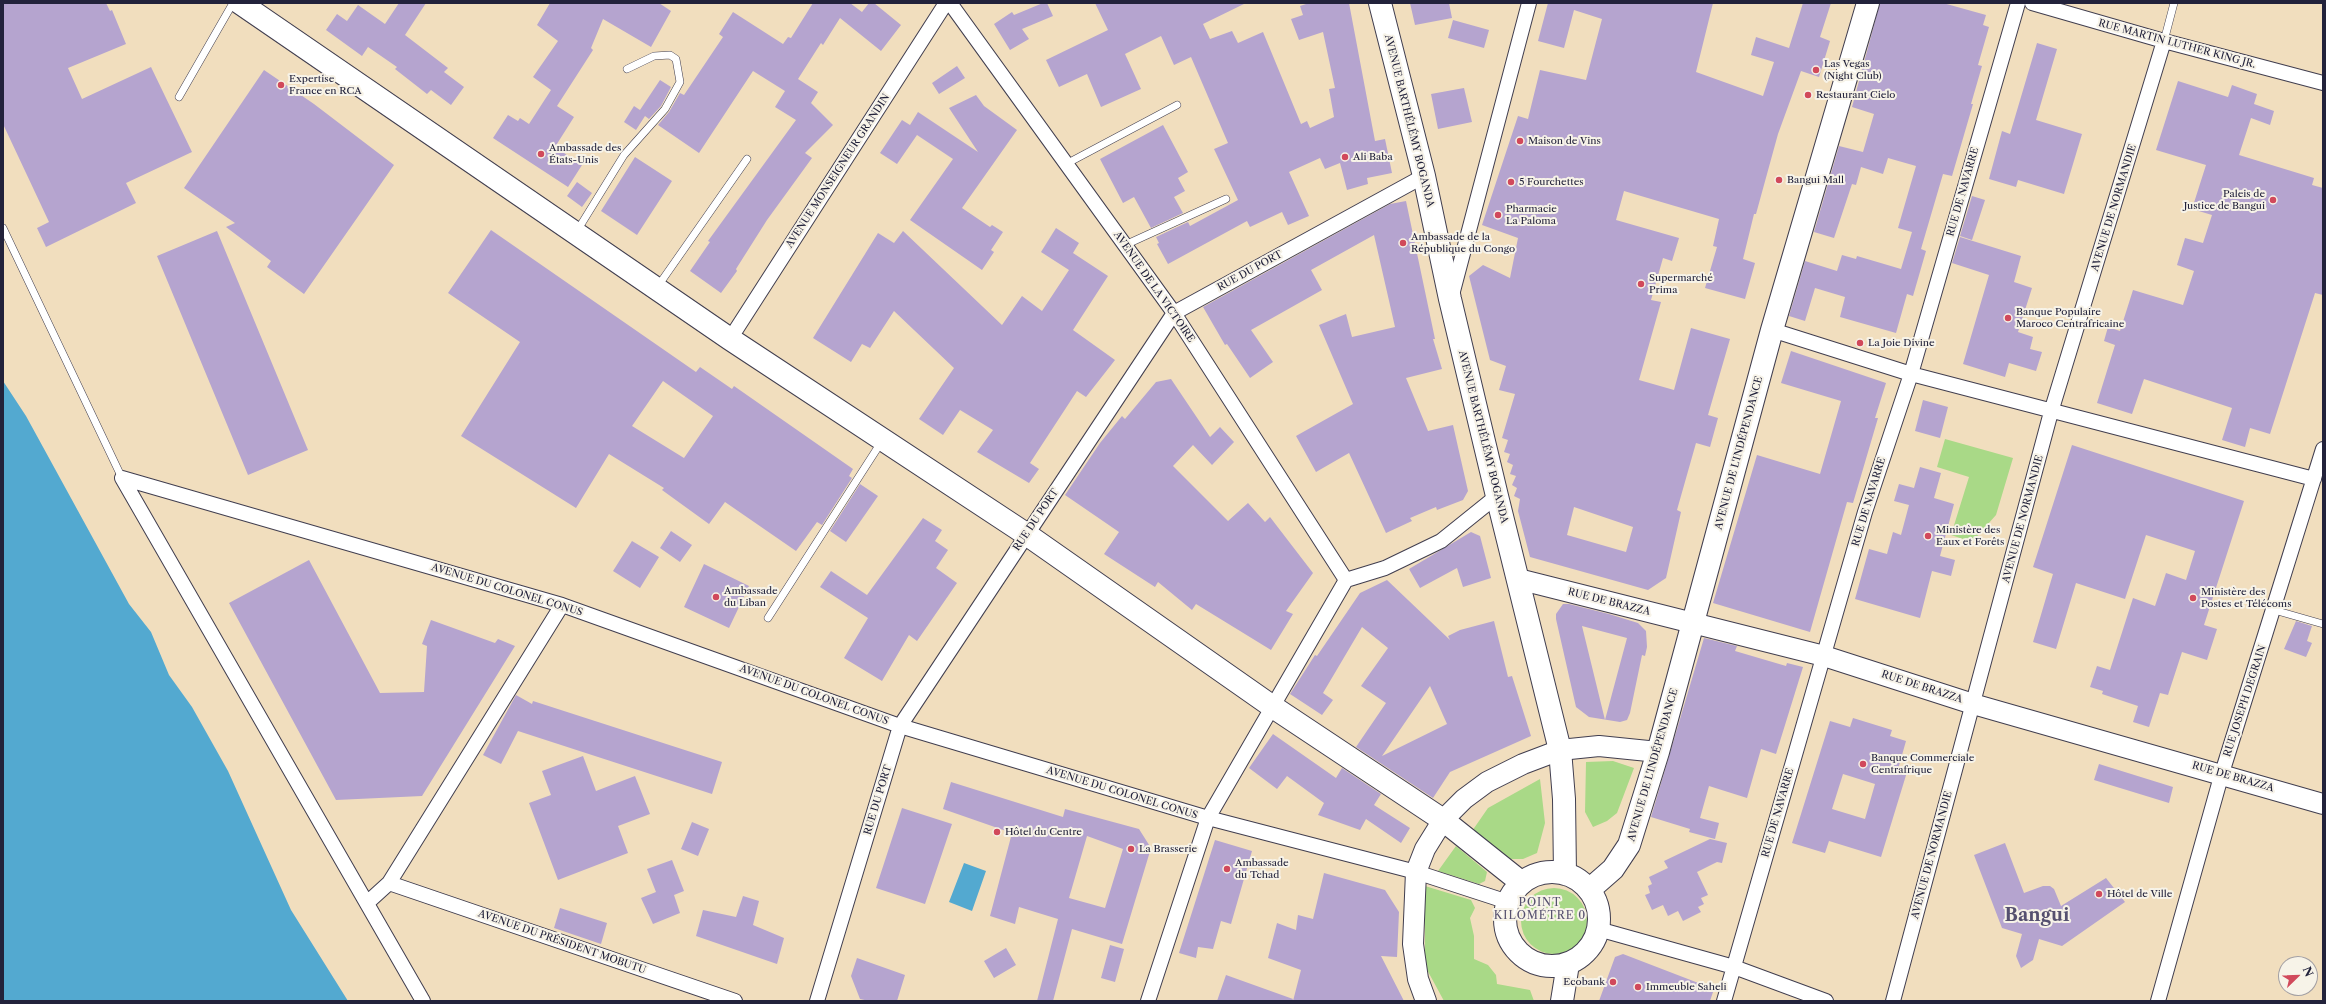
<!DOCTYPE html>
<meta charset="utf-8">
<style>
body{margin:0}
#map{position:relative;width:2326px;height:1004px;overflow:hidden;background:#f1debe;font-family:"Libre Caslon Text",serif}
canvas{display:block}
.frame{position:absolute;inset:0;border:4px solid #22223b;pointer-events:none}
.north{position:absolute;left:2278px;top:956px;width:40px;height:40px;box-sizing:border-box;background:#f7f3e8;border:1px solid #a29fa3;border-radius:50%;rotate:67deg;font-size:11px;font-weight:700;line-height:16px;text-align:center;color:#22223b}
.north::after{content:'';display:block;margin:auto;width:14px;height:18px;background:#d1495b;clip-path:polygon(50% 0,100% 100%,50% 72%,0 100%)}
</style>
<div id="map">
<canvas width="2326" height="1004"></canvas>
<div class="frame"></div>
<div class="north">N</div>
</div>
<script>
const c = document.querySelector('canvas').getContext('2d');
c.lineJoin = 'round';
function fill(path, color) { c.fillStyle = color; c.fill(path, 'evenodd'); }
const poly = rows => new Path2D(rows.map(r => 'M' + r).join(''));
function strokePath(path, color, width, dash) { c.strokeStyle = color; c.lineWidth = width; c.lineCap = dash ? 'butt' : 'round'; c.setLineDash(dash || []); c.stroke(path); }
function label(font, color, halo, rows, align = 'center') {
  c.font = font + ' "Libre Caslon Text",serif'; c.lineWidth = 4; c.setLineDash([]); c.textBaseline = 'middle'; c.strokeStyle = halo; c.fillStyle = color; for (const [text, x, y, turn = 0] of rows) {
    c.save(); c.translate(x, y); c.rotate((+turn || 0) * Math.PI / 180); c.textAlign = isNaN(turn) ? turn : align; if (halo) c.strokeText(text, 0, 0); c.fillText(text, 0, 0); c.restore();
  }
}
const green = poly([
 [1945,439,2013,458,1996,515,1972,542,1951,535,1969,477,1937,467],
 [1613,761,1634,768,1617,813,1607,821,1593,827,1585,812,1586,762],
 [1540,779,1545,823,1537,853,1523,859,1508,859,1470,834,1488,808],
 [1456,846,1487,872,1485,881,1479,884,1438,871],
 [1425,886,1471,900,1475,908,1470,918,1474,936,1474,959,1488,965,1496,975,1497,984,1530,990,1534,1001,1444,1001,1425,966],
 '1521 921a33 33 0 1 1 66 0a33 33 0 1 1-66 0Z'
]);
const water = poly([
 [3,381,26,416,129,604,151,632,169,675,192,707,228,771,291,910,348,1001,3,1001],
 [964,863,986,871,972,911,949,902]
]);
const building = poly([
 [3,3,106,3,110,11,112,10,126,44,68,68,82,99,151,67,192,152,126,183,136,203,46,247,37,228,49,222,3,124],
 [399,3,426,3,405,35,448,68,444,72,464,87,451,105,431,90,427,94,395,69,397,67,368,47,362,56,326,30,337,14,347,21,358,5,385,24],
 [550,3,659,3,671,11,651,47,603,19,591,48,593,50,557,106,574,117,555,147,582,165,568,187,493,138,508,115,518,121,520,118,529,124,551,90,533,77,558,41,537,25],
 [813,3,850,3,862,12,869,3,874,3,901,25,881,51,840,18,823,45,821,43,798,79,818,92,811,103,833,125,805,153,812,158,767,220,736,269,737,271,721,293,690,271,710,242,708,241,796,120,775,107,785,91,753,71,699,153,658,125,669,112,680,93,684,95,723,37,719,34,733,12,783,44,788,37,791,38],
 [1043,3,1047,3,1053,16,1022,29,1029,39,1010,50,994,24,1012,12,1014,15],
 [1095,3,1246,3,1203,24,1210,39,1232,31,1238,43,1263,32,1301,124,1307,121,1310,128,1334,117,1329,89,1335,88,1323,32,1299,40,1291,19,1303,15,1300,6,1309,3,1349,3,1375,141,1385,139,1392,173,1367,178,1368,184,1347,190,1340,163,1325,169,1320,158,1289,172,1309,216,1288,225,1282,212,1250,227,1247,221,1168,264,1157,244,1159,243,1156,237,1188,222,1190,226,1238,200,1214,149,1228,143,1191,57,1174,65,1161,36,1125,54,1141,89,1101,107,1087,74,1059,87,1046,60,1108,30],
 [1410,3,1449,3,1452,18,1415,25],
 [1548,3,1713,3,1696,72,1763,96,1774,62,1751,55,1756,37,1789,48,1803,3,1831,3,1820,37,1830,41,1819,77,1801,71,1778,134,1756,214,1754,214,1743,259,1755,263,1745,299,1705,288,1717,247,1713,246,1719,219,1624,191,1616,220,1679,238,1672,261,1663,258,1651,300,1661,302,1639,380,1674,390,1691,328,1730,339,1708,415,1718,418,1710,447,1696,443,1677,510,1681,512,1666,578,1648,590,1530,557,1518,511,1520,499,1514,496,1517,488,1512,485,1516,476,1510,474,1513,465,1507,462,1510,454,1504,452,1508,440,1502,438,1515,394,1499,390,1506,366,1490,360,1469,276,1483,265,1510,278,1518,238,1482,225,1518,116,1528,119,1540,70,1586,80,1602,19,1574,10,1564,48,1538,41],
 [1574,507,1633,527,1626,552,1567,535],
 [1880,3,1943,3,1986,15,1983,25,1989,27,1978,65,1982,66,1971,104,1973,104,1952,176,1943,174,1921,249,1926,251,1913,296,1907,294,1896,333,1840,317,1845,297,1815,288,1805,321,1789,316,1805,261,1837,271,1842,255,1856,259,1857,256,1901,269,1912,232,1898,228,1916,166,1888,158,1883,174,1861,167,1856,185,1852,184,1834,238,1814,232,1839,146,1863,152,1874,114,1852,107],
 [1453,20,1489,30,1484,48,1448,38],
 [2037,43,2057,49,2036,120,2082,134,2064,194,2018,180,2016,187,1989,179,2002,131,2010,134],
 [957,66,965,78,939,94,932,83],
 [264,70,314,104,394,165,304,294,267,267,271,261,226,227,235,223,184,188],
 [660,80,671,87,661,106,649,119,645,116,636,130,624,122,634,106,640,110],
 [2178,81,2228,97,2232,85,2257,94,2254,104,2274,111,2270,125,2251,118,2239,155,2314,178,2312,185,2323,188,2323,295,2315,293,2270,434,2250,428,2245,447,2222,440,2232,408,2144,379,2132,414,2097,403,2115,345,2104,341,2108,327,2120,331,2133,290,2183,305,2194,271,2177,265,2185,238,2203,243,2212,215,2192,209,2206,165,2156,150],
 [1464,88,1472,122,1438,129,1431,94],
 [976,95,984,106,1017,130,962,208,990,227,992,225,1003,232,991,250,994,252,982,270,910,220,953,159,917,135,897,164,880,153,902,120,910,125,918,112,978,152,949,108],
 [1163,125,1188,172,1178,178,1185,191,1174,197,1183,213,1151,228,1134,197,1123,203,1100,159],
 [635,157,672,181,637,235,601,211],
 [577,182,592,193,582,207,567,196],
 [1972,196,1985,200,1972,240,1960,236],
 [1406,201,1435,339,1433,339,1442,369,1406,378,1428,431,1453,425,1468,491,1463,500,1437,510,1436,507,1410,518,1412,521,1386,533,1349,453,1316,472,1296,436,1353,404,1319,325,1346,314,1352,337,1395,327,1374,235,1311,270,1322,290,1251,330,1273,362,1250,378,1227,344,1225,345,1203,307,1390,204],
 [1056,228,1079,243,1073,253,1108,276,1073,330,1115,360,1086,397,1077,391,1030,463,1039,469,1029,483,977,452,993,430,960,410,943,435,919,419,954,368,894,311,870,348,862,344,851,362,813,338,878,233,894,243,903,231,1002,325,1022,296,1042,311,1069,270,1041,252],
 [491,230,696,372,700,367,732,389,734,386,853,469,849,476,852,478,822,525,817,522,796,551,725,502,709,524,662,490,664,488,609,454,576,508,461,436,520,342,448,293],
 [663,381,713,416,684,458,632,426],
 [217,231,308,450,248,475,157,256],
 [1960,237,2021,256,2014,282,2032,288,2018,332,2033,337,2030,349,2042,352,2036,371,2009,363,2005,377,1963,364,1989,275,1952,263],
 [1791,351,1886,383,1875,418,1878,418,1853,503,1847,502,1810,632,1713,603,1757,455,1820,474,1841,401,1781,383],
 [1171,379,1210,437,1220,427,1234,442,1212,465,1193,445,1173,466,1228,521,1248,503,1265,522,1270,517,1313,573,1286,611,1293,614,1271,650,1196,604,1192,610,1158,582,1155,587,1104,554,1119,532,1065,495,1100,443,1122,416,1125,419,1156,382],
 [1923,400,1948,407,1940,438,1915,431],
 [2072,445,2244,501,2204,625,2217,629,2207,660,2182,652,2168,695,2160,693,2149,727,2133,722,2138,706,2102,694,2103,691,2090,687,2097,666,2110,670,2133,598,2155,606,2166,573,2186,580,2195,551,2146,535,2125,599,2076,583,2056,649,2033,642,2053,574,2033,567],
 [1920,467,1941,473,1934,498,1954,504,1940,556,1955,560,1951,576,1932,571,1920,618,1855,599,1869,549,1887,554,1893,532,1901,535,1909,505,1894,501,1899,484,1914,488],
 [860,484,878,496,846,542,830,531],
 [923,518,942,530,935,541,948,550,936,568,957,583,917,641,909,635,882,681,844,658,868,618,820,587,831,571,867,595],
 [671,531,692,545,680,562,660,548],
 [1471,532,1480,536,1491,578,1463,587,1457,568,1420,588,1409,569],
 [632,541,659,557,640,588,613,571],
 [309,560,380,693,424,692,427,646,422,644,431,620,495,643,498,639,515,646,422,796,336,800,229,603],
 [704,564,749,586,729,628,684,607],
 [1387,580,1450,640,1448,636,1460,630,1494,621,1508,677,1512,676,1531,736,1450,772,1433,798,1356,747,1386,703,1361,686,1388,648,1362,627,1323,693,1333,700,1322,715,1290,694,1315,655,1317,656,1360,593],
 [1430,686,1447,724,1382,756],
 [1563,604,1569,604,1609,614,1638,623,1646,631,1647,647,1645,656,1642,655,1630,713,1627,720,1620,722,1589,717,1576,707,1556,619,1556,614],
 [1582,626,1627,638,1605,720],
 [2296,621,2312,626,2307,641,2312,643,2306,657,2284,649],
 [1704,638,1737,646,1735,651,1786,666,1787,663,1803,667,1776,754,1761,749,1747,798,1709,786,1700,818,1719,823,1715,839,1689,832,1690,829,1651,817],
 [516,695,532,704,533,701,722,762,712,794,518,731,501,764,483,755],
 [1853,718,1892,730,1890,736,1906,741,1898,769,1907,772,1881,857,1829,841,1825,853,1792,843,1830,721,1850,727],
 [1843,774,1875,784,1865,819,1832,809],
 [1273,734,1336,778,1342,768,1381,794,1374,805,1410,828,1401,843,1366,819,1360,830,1318,815,1324,803,1287,776,1277,789,1249,768],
 [583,756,596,791,635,776,650,814,618,826,628,853,558,880,529,803,551,795,542,771],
 [2099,764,2173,787,2169,803,2094,780],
 [951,782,1063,817,1065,809,1139,829,1151,848,1122,944,1072,929,1053,1001,1037,1001,1058,919,1019,907,1015,924,990,916,1012,833,943,809],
 [1087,836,1123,849,1105,908,1069,898],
 [902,808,952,824,925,904,876,888],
 [692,822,709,829,698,856,681,849],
 [1710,839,1727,843,1722,863,1717,862,1697,872,1708,895,1701,898,1704,904,1698,907,1701,912,1683,921,1678,911,1668,916,1663,905,1652,910,1645,895,1650,893,1648,886,1652,884,1649,877,1668,868,1664,861],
 [1215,840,1252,851,1231,924,1221,921,1213,949,1198,947,1196,958,1179,953],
 [2005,843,2024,893,2043,886,2050,886,2054,889,2061,906,2106,878,2125,902,2062,946,2039,939,2033,960,2021,968,2016,956,2022,934,2002,928,1974,855],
 [672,860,684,891,674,895,680,913,653,924,641,898,656,892,647,869],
 [1324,873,1385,890,1399,912,1397,957,1381,956,1404,1001,1293,1001,1301,970,1268,958,1277,923,1296,930,1298,915,1313,919],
 [743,896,759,901,753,925,784,938,777,964,696,936,703,910,736,917],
 [560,908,607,923,601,944,554,928],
 [1110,945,1124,949,1115,982,1101,978],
 [1006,948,1016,965,994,978,984,961],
 [1623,954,1714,989,1710,1001,1599,1001,1615,957],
 [857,958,905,975,897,1001,869,1001,860,999,851,976],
 [1226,975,1293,999,1292,1001,1217,1001]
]);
const lane = poly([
 [2164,41,2174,3],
 [179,97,233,3],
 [1066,164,1177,105],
 [3,228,122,478],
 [577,231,624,155,665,109,680,82,676,59,670,55,654,56,627,69],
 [1125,245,1226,199],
 [658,286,747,159],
 [2274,610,2323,624],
 [768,618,882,441]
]);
const street = poly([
 [950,3,1174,313,1346,580],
 [2032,3,2164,41,2323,83],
 [1452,295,1529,3],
 [1772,330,1911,374,2314,479],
 [730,339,946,3],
 [122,478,562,605,900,726,1208,818,1416,872,1508,902],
 [122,478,423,1001],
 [389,883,735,1001],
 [367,903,389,883,562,605],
 [1598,929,1734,967,1826,1001],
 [817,1001,900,726,1174,313,1424,176],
 [1148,1001,1208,818,1346,580,1385,568,1441,541,1497,496],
 [1724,1001,1865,512,1911,374,2018,3],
 [1893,1001,2051,412,2164,41],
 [2158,1001,2222,773,2323,449]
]);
const secondary = poly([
 [1518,579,1824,656,1973,704,2323,804],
 [1426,1001,1418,979,1413,944,1416,872,1425,849,1443,820,1464,799,1487,782,1523,764,1560,750,1599,746,1658,752]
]);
const primary = poly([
 [240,3,730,339,1026,534,1273,707,1443,820,1522,883],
 [1380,3,1424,176,1450,299,1497,496,1560,750,1564,799,1565,874],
 '1505 919a47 47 0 1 1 94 0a47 47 0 1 1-94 0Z',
 [1589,890,1613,869,1629,845,1658,752,1772,330,1868,3],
 [1562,1001,1568,964]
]);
const markers = [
 [1816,70,4,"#d1495b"],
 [281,85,4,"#d1495b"],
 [1808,95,4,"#d1495b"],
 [1520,141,4,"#d1495b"],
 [541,154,4,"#d1495b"],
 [1345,157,4,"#d1495b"],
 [1779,180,4,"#d1495b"],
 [1511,182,4,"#d1495b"],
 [2273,200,4,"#d1495b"],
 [1498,215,4,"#d1495b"],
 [1403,243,4,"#d1495b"],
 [1641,284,4,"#d1495b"],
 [2008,318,4,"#d1495b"],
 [1860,343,4,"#d1495b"],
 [1928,536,4,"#d1495b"],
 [716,597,4,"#d1495b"],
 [2193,598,4,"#d1495b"],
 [1863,764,4,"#d1495b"],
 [997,832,4,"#d1495b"],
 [1131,849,4,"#d1495b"],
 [1227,869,4,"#d1495b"],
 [2099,894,4,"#d1495b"],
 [1613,982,4,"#d1495b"],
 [1638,987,4,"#d1495b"]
];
const streetNames = [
 ["RUE MARTIN LUTHER KING JR.",2177,44,15],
 ["AVENUE BARTHÉLÉMY BOGANDA",1409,121,76],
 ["AVENUE MONSEIGNEUR GRANDIN",838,171,-57],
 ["RUE DE NAVARRE",1963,192,-74],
 ["AVENUE DE NORMANDIE",2114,208,-73],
 ["RUE DU PORT",1250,271,-29],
 ["AVENUE DE LA VICTOIRE",1154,287,55],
 ["AVENUE BARTHÉLÉMY BOGANDA",1483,437,76],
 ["AVENUE DE L'INDÉPENDANCE",1739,453,-75],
 ["RUE DE NAVARRE",1869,502,-73],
 ["AVENUE DE NORMANDIE",2023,519,-75],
 ["RUE DU PORT",1036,520,-56],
 ["AVENUE DU COLONEL CONUS",507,590,17],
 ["RUE DE BRAZZA",1609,602,14],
 ["RUE DE BRAZZA",1922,687,18],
 ["AVENUE DU COLONEL CONUS",814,695,20],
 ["RUE JOSEPH DEGRAIN",2245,701,-72],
 ["AVENUE DE L'INDÉPENDANCE",1653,765,-74],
 ["RUE DE BRAZZA",2233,777,16],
 ["AVENUE DU COLONEL CONUS",1122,793,17],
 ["RUE DU PORT",878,800,-73],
 ["RUE DE NAVARRE",1778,813,-74],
 ["AVENUE DE NORMANDIE",1932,855,-75],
 ["AVENUE DU PRÉSIDENT MOBUTU",562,942,19]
];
const poiNames = [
 ["Las Vegas",1824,64],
 ["(Night Club)",1824,76],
 ["Expertise",289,79],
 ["France en RCA",289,91],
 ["Restaurant Cielo",1816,95],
 ["Maison de Vins",1528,141],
 ["Ambassade des",549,148],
 ["États-Unis",549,160],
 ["Ali Baba",1353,157],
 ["Bangui Mall",1787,180],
 ["5 Fourchettes",1519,182],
 ["Paleis de",2265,194,"right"],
 ["Justice de Bangui",2265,206,"right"],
 ["Pharmacie",1506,209],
 ["La Paloma",1506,221],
 ["Ambassade de la",1411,237],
 ["République du Congo",1411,249],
 ["Supermarché",1649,278],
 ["Prima",1649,290],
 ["Banque Populaire",2016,312],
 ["Maroco Centrafricaine",2016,324],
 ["La Joie Divine",1868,343],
 ["Ministère des",1936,530],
 ["Eaux et Forêts",1936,542],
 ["Ambassade",724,591],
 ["du Liban",724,603],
 ["Ministère des",2201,592],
 ["Postes et Télécoms",2201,604],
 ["Banque Commerciale",1871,758],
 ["Centrafrique",1871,770],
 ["Hôtel du Centre",1005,832],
 ["La Brasserie",1139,849],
 ["Ambassade",1235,863],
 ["du Tchad",1235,875],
 ["Hôtel de Ville",2107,894],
 ["Ecobank",1605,982,"right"],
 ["Immeuble Saheli",1646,987]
];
const neighbourhoodNames = [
 ["POINT",1540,903],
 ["KILOMÉTRE 0",1540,916]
];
const townNames = [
 ["Bangui",2037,916]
];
fill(green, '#a9d987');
fill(water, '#53a9d0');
fill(building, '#b5a4cf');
strokePath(lane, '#413e4f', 8);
strokePath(street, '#413e4f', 16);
strokePath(secondary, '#413e4f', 22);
strokePath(primary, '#413e4f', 24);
strokePath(lane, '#fff', 7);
strokePath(street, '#fff', 14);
strokePath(secondary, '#fff', 20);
strokePath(primary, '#fff', 22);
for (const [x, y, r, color] of markers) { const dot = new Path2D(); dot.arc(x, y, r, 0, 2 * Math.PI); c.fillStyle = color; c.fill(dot); strokePath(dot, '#f7f3e8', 1.5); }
label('10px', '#22223b', '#f7f3e8', streetNames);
label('10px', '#22223b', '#f7f3e8', poiNames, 'left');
c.letterSpacing = '1px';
label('11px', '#55506f', '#f7f3e8', neighbourhoodNames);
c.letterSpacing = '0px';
label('bold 18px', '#55506f', '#f7f3e8', townNames);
</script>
